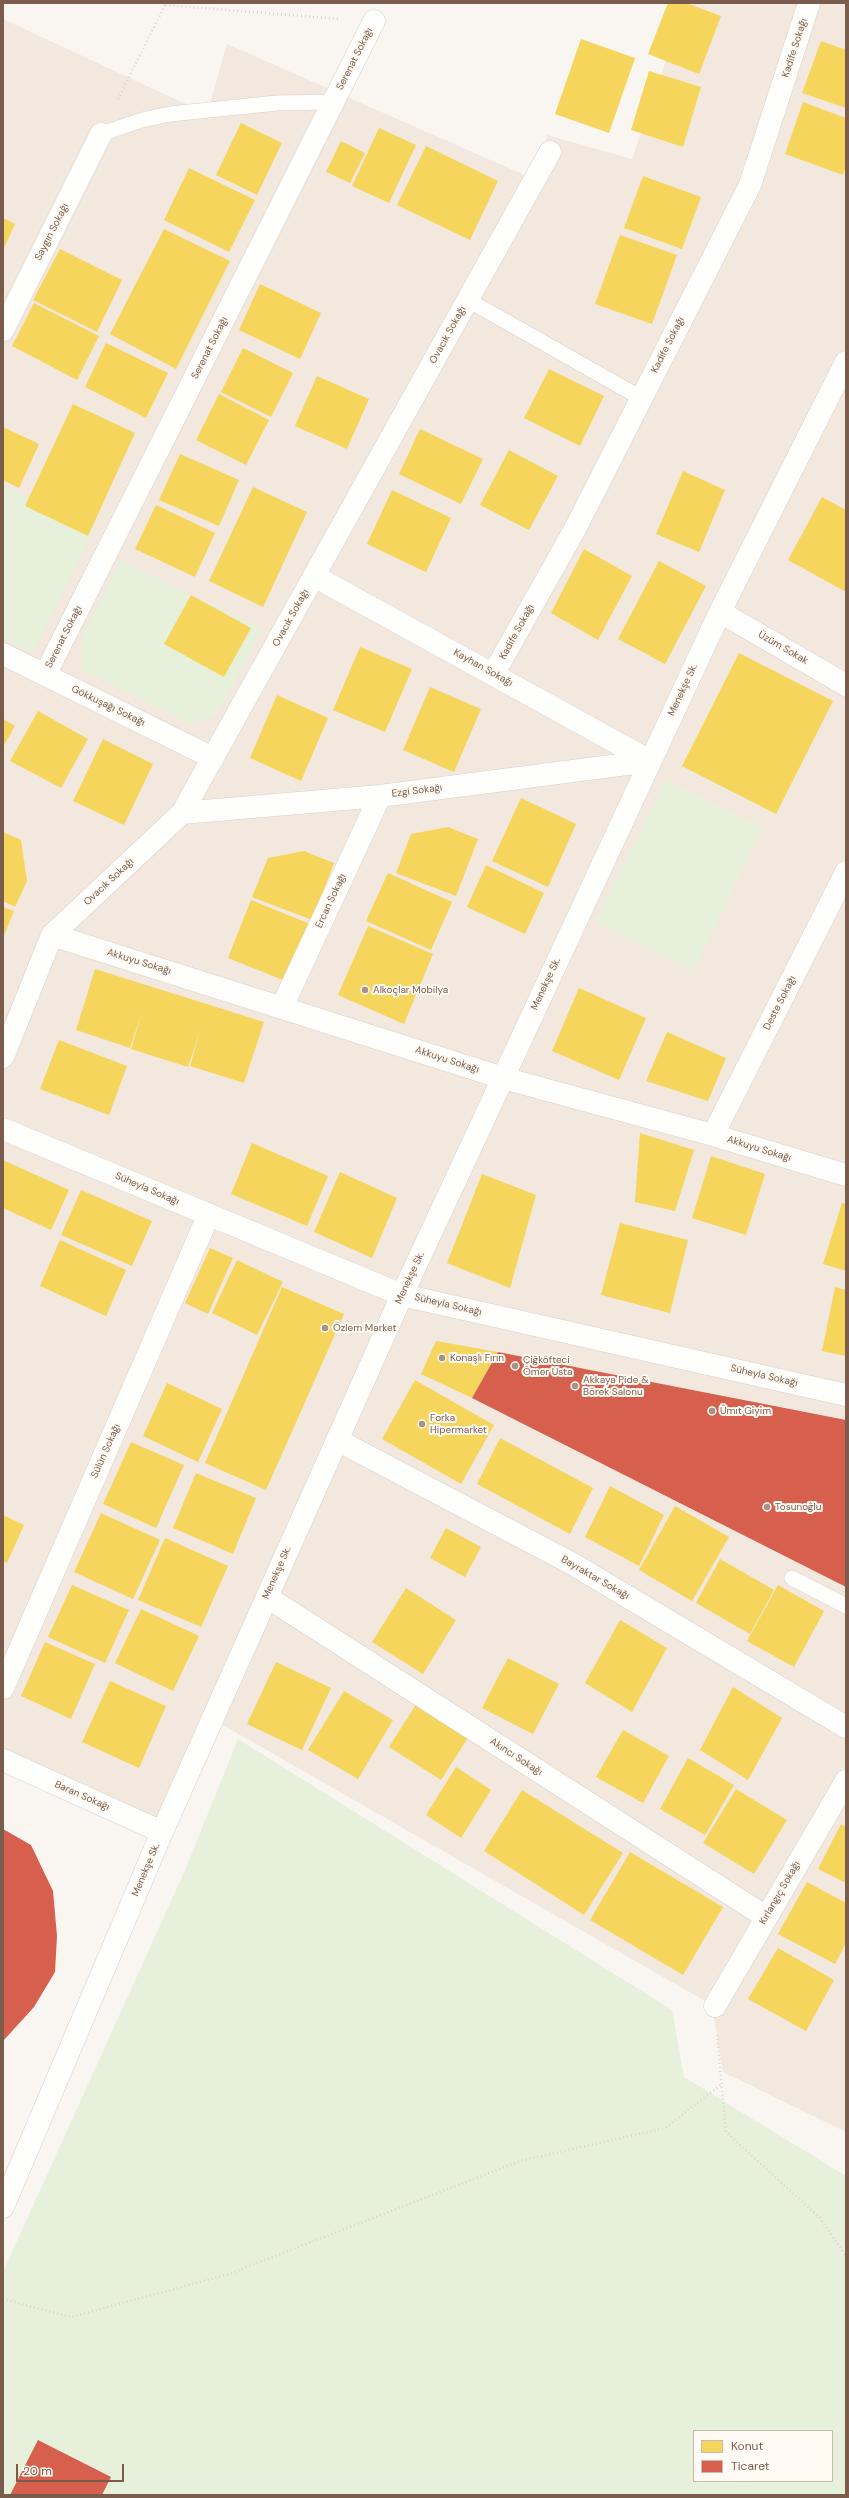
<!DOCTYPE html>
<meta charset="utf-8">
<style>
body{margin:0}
#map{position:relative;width:849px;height:2498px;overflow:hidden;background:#f9f5f0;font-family:"DM Sans",sans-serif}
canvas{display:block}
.frame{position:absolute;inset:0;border:4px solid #7a5c4d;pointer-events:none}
.legend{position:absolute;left:693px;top:2430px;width:140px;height:52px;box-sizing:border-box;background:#fffaf3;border:1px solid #cabbb1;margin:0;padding:5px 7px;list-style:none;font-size:12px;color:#7a5c4d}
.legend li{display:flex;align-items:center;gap:8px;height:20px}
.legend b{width:20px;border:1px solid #cabbb1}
.scale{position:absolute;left:16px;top:2464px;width:108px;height:18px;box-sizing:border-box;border:2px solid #7a5c4d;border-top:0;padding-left:5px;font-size:12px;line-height:14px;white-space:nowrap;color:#7a5c4d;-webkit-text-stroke:3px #fffaf3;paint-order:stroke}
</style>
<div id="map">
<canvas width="849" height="2498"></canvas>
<div class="frame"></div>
<ul class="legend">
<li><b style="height:11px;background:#f6d55c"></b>Konut</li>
<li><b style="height:11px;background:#d6604d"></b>Ticaret</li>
</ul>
<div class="scale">20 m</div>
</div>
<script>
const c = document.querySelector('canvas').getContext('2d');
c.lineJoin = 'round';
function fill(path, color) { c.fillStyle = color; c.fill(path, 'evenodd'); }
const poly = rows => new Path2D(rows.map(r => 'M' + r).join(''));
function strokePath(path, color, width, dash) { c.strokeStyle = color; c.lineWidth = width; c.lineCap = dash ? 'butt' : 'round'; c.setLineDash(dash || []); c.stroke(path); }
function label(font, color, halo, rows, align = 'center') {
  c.font = font + ' "DM Sans",sans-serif'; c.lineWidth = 4; c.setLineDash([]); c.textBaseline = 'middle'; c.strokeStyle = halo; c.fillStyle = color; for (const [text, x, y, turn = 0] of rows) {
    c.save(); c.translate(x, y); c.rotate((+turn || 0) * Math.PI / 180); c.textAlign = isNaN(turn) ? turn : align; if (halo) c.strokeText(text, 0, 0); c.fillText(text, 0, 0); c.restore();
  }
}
const residential = poly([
 [686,3,846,3,846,2132,723,2072,712,2005,216,1721,166,1834,3,1763,3,19,207,114,227,44,538,181,547,135,632,159]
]);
const green = poly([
 [3,485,94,530,33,653,3,638],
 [120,560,263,629,216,715,191,724,81,669,82,637],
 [666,780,763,828,693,971,595,922],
 [238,1739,672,2010,684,2077,846,2176,846,2495,3,2495,3,2272,186,1868],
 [694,2431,832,2431,832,2481,694,2481]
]);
const homes = poly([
 [668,3,686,3,721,16,699,74,648,54],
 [581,39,635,58,609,133,555,114],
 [821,41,846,50,846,108,802,93],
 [649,71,701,87,683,147,631,130],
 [803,102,846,118,846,166,843,175,785,154],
 [241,123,282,143,257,195,216,175],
 [379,128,416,145,389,203,352,186],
 [341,141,365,153,350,183,326,172],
 [426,146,498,181,470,240,397,205],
 [189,168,255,200,229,252,164,220],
 [643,176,701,197,682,249,624,228],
 [3,218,15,224,3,250],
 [164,229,230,261,176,369,110,334],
 [620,235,677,255,652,324,595,304],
 [60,249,122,280,97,332,33,300],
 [260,284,321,313,300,359,239,330],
 [34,303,99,336,77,380,12,346],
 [106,343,168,373,146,418,85,387],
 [243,348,293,373,271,417,221,392],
 [549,369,604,396,580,446,524,418],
 [317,376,369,399,347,449,295,426],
 [219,394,269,420,246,465,196,440],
 [73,404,135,433,88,536,25,506],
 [3,427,39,444,19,488,3,480],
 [420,429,483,459,461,504,399,474],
 [509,450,558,476,529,530,480,505],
 [180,454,239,480,219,526,159,500],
 [683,471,725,490,699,552,656,534],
 [253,487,307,512,263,607,209,581],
 [392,490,451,518,426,572,367,544],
 [822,497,846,510,846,592,788,560],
 [156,505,215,533,195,577,135,549],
 [584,549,632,576,598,640,551,613],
 [659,561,706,586,665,664,618,639],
 [191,595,251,628,224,677,164,644],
 [360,647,412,669,385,732,333,710],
 [739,653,833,701,776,814,682,766],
 [430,687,481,709,454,772,403,750],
 [277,695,328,718,301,781,250,758],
 [38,711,88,739,61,788,10,761],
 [3,719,15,726,3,747],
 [103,739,153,764,124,825,73,801],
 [521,798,576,824,548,887,492,861],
 [448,827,478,839,456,896,396,873,411,834],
 [3,832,21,840,27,881,15,907,3,901],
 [304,851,334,863,312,920,252,897,268,858],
 [486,865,544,893,525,934,467,907],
 [388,873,452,902,431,950,366,921],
 [251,900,310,924,288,982,228,958],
 [3,907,14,911,3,938],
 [368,926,433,954,404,1024,338,995],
 [95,969,264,1022,244,1083,190,1066,200,1031,188,1067,131,1049,142,1012,130,1048,76,1030],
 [579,988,646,1018,619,1080,552,1051],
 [667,1032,726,1058,708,1101,646,1081],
 [59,1040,127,1066,109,1115,40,1089],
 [640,1133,694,1150,675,1211,635,1202],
 [252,1143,328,1176,307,1226,231,1194],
 [711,1156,765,1174,746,1235,692,1218],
 [3,1160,69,1190,51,1230,3,1208],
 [340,1172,397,1198,372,1258,314,1232],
 [482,1174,536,1195,510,1288,447,1263],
 [81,1190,152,1221,132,1266,61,1235],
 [842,1203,846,1204,846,1271,823,1264],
 [620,1223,688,1240,670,1313,601,1295],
 [60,1240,126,1270,106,1316,40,1286],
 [210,1248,233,1258,208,1314,185,1303],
 [237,1260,283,1282,257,1335,212,1313],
 [282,1287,344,1314,266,1490,205,1463],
 [835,1287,846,1290,846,1356,822,1351],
 [436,1341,498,1352,472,1398,421,1374],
 [415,1380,494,1425,461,1484,382,1439],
 [167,1383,222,1409,198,1462,143,1436],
 [643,1397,780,1470,787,1455,846,1487,846,1577,614,1454],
 [500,1438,593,1488,570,1534,477,1484],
 [131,1442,184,1465,156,1528,103,1504],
 [196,1473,256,1498,233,1554,173,1528],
 [610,1486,664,1515,639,1566,585,1537],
 [675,1506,729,1537,692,1601,639,1570],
 [101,1513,160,1540,133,1599,74,1572],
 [3,1515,24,1525,7,1563,3,1561],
 [446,1528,481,1547,465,1577,430,1558],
 [165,1538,228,1566,201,1627,138,1600],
 [720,1559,774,1590,750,1634,696,1603],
 [72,1585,129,1610,105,1663,48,1637],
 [778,1585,824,1611,794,1667,747,1641],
 [406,1588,456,1620,423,1674,372,1642],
 [141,1609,199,1636,173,1691,115,1663],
 [620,1620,667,1648,632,1712,585,1683],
 [45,1642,95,1664,71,1719,21,1696],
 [508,1658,559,1684,533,1734,482,1708],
 [276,1662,331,1688,302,1750,247,1724],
 [110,1681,166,1706,139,1768,82,1742],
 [733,1687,782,1718,748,1780,700,1750],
 [344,1691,393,1720,358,1779,308,1750],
 [417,1703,469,1736,441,1780,389,1747],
 [623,1730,669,1756,643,1803,596,1777],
 [688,1758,734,1785,705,1835,660,1809],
 [456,1767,491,1790,461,1838,426,1815],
 [736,1789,787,1820,754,1874,703,1843],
 [522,1790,623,1853,584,1915,484,1851],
 [841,1824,846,1827,846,1883,818,1869],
 [630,1852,723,1907,683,1975,590,1920],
 [807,1882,846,1903,846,1943,835,1964,778,1934],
 [778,1948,834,1980,806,2031,748,1999]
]);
const shops = poly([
 [498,1352,846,1420,846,1587,472,1398],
 [3,1829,31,1845,53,1891,57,1936,55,1972,34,2007,3,2041],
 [38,2440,111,2477,102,2495,10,2495]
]);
const path = poly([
 [162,3,165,5,340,19],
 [118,99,166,3],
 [717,2035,726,2132,820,2218,846,2256],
 [3,2299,71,2317,229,2274,520,2161,665,2128,722,2084]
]);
const service = poly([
 [101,134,142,120,170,114,277,103,334,102],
 [468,300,641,398],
 [792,1578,846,1606]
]);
const minor = poly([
 [3,330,101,134],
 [314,576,650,761],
 [720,612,846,685],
 [3,654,213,758],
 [494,673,575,529,750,185,809,3],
 [45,675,374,21],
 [182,813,380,796,650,761],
 [52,935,503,1078,713,1135,846,1175],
 [282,1007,380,796],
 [3,1057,52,935,182,813,550,152],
 [713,1135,846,872],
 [337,1440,571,1563,846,1727],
 [267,1597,766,1917],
 [3,1688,209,1214],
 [3,1760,162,1832],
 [715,2006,846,1781]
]);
const tertiary = poly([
 [3,1129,402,1295,846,1395],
 [3,2207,162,1832,402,1295,720,612,846,362]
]);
const markers = [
 [365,990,4,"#a69286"],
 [325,1328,4,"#a69286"],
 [442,1358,4,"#a69286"],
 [515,1366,4,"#a69286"],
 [575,1386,4,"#a69286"],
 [712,1411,4,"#a69286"],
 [422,1424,4,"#a69286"],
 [767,1507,4,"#a69286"]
];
const streetNames = [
 ["Kadife Sokağı",795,48,-72],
 ["Serenat Sokağı",355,59,-63],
 ["Saygın Sokağı",52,232,-63],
 ["Ovacık Sokağı",448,335,-61],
 ["Kadife Sokağı",668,345,-63],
 ["Serenat Sokağı",210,348,-63],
 ["Ovacık Sokağı",291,618,-61],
 ["Kadife Sokağı",517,632,-61],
 ["Serenat Sokağı",64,637,-63],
 ["Üzüm Sokak",783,648,30],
 ["Kayhan Sokağı",483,668,29],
 ["Menekşe Sk.",683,690,-65],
 ["Gökkuşağı Sokağı",108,706,26],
 ["Ezgi Sokağı",417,791,-7],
 ["Ovacık Sokağı",109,882,-43],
 ["Ercan Sokağı",331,901,-65],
 ["Akkuyu Sokağı",139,962,17],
 ["Menekşe Sk.",546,984,-65],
 ["Deste Sokağı",780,1003,-63],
 ["Akkuyu Sokağı",447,1060,18],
 ["Akkuyu Sokağı",759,1149,17],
 ["Süheyla Sokağı",147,1189,23],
 ["Menekşe Sk.",410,1278,-65],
 ["Süheyla Sokağı",448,1305,13],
 ["Süheyla Sokağı",764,1376,13],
 ["Sülün Sokağı",106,1451,-66],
 ["Menekşe Sk.",277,1573,-66],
 ["Bayraktar Sokağı",595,1578,30],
 ["Akıncı Sokağı",516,1757,33],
 ["Baran Sokağı",82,1796,24],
 ["Menekşe Sk.",146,1870,-67],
 ["Kırlangıç Sokağı",780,1893,-60]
];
const poiNames = [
 ["Alkoçlar Mobilya",373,990],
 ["Özlem Market",333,1328],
 ["Konaşlı Fırın",450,1358],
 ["Çiğköfteci",523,1360],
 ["Ömer Usta",523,1372],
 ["Akkaya Pide &",583,1380],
 ["Börek Salonu",583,1392],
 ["Ümıt Giyim",720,1411],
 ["Forka",430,1418],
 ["Hipermarket",430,1430],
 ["Tosunoğlu",775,1507]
];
fill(residential, '#f2e8de');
fill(green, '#e7f0db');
fill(homes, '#f6d55c');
fill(shops, '#d6604d');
strokePath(service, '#d7d1cb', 16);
strokePath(minor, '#d7d1cb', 23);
strokePath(tertiary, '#d7d1cb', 23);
strokePath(path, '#dcd5d0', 2.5, [1, 3]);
strokePath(service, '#fefefd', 15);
strokePath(minor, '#fefefd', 22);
strokePath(tertiary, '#fefefd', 22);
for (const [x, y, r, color] of markers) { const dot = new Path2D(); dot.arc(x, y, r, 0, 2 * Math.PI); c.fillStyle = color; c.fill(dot); strokePath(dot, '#fffaf3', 1.5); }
label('10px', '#7a5c4d', '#fffaf3', streetNames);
label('10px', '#7a5c4d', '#fffaf3', poiNames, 'left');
</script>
